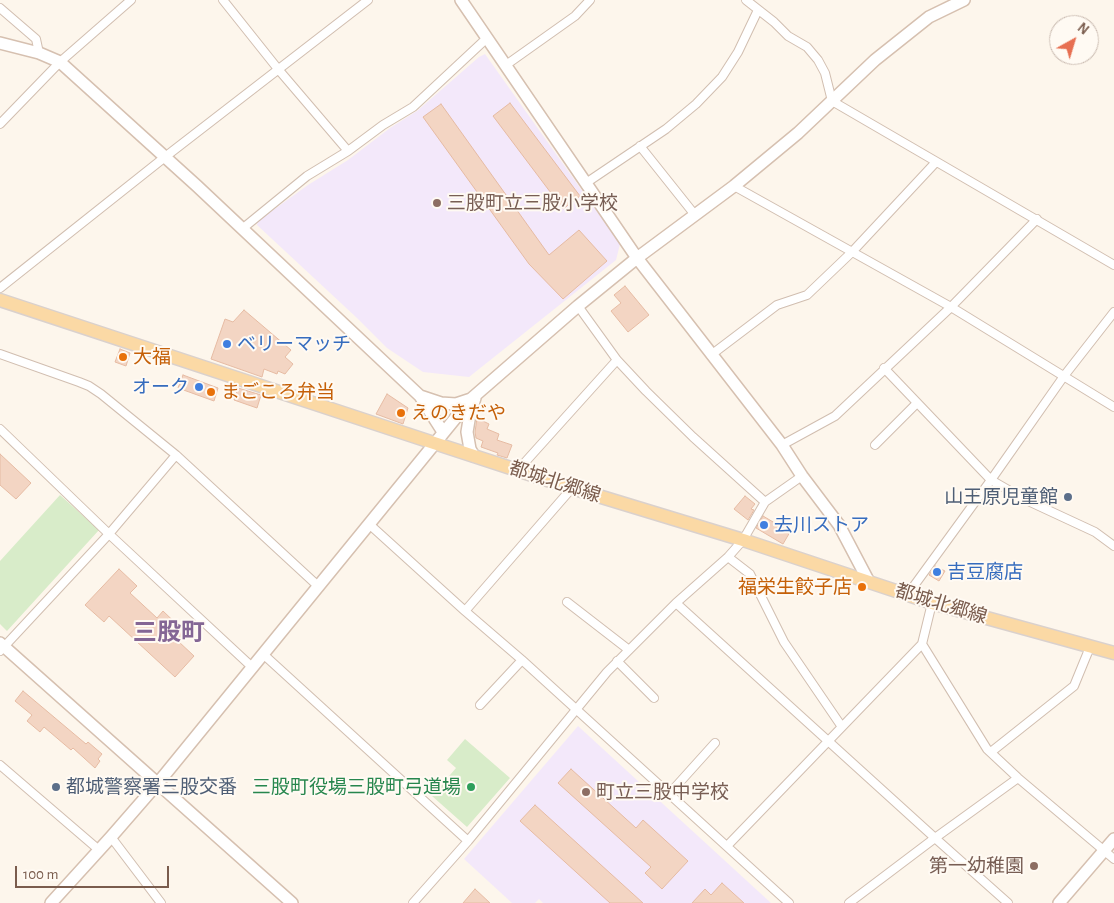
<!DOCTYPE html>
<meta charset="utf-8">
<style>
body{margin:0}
#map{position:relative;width:1114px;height:903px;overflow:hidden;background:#fdf6ec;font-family:"Alegreya Sans",sans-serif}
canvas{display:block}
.north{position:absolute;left:1049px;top:15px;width:50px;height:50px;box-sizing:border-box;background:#fffaf3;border:1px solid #cabbb1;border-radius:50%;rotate:39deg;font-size:14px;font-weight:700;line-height:20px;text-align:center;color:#7a5c4d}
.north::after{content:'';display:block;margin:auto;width:18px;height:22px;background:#e76f51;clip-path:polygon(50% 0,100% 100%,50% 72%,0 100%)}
.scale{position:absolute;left:15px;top:866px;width:154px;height:22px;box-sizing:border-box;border:2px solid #7a5c4d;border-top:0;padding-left:6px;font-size:15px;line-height:18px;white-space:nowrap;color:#7a5c4d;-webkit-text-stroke:4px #fffaf3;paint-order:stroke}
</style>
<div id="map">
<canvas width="1114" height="903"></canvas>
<div class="north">N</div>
<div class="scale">100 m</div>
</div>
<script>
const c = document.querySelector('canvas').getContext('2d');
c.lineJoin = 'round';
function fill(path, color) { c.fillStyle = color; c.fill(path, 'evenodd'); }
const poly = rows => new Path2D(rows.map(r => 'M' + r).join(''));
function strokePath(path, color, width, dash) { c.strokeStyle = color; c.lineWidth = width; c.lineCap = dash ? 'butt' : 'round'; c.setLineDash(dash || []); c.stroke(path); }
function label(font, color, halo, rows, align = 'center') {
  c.font = font + ' "Alegreya Sans","Noto Sans JP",sans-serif'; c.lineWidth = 4; c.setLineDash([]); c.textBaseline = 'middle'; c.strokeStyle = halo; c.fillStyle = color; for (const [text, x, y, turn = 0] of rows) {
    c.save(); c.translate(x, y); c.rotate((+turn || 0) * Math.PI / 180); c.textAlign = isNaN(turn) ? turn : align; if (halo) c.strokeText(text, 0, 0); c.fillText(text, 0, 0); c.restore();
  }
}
const education = poly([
 [485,54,620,244,616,260,469,377,423,372,387,348,357,318,257,225,258,221,308,185,348,160,390,128,417,111,479,57],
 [578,726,771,903,543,903,539,899,535,903,512,903,464,859]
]);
const green = poly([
 [60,495,99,530,7,631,0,624,0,561],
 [465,739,510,778,467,827,432,796,456,768,447,760]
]);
const building = poly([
 [510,103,580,196,563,209,493,116,510,103],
 [441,104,549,255,579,230,607,261,563,299,529,264,423,117,441,104],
 [625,286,649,315,628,332,611,311,621,303,614,295,625,286],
 [244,310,291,350,285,357,293,364,285,374,278,371,277,374,264,369,262,377,211,359,225,319,233,322,244,310],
 [120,349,130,353,126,366,115,362,120,349],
 [183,375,218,388,214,401,178,388,183,375],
 [238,388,261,395,257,408,234,400,238,388],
 [387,394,408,408,403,424,376,414,387,394],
 [477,418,489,424,487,429,499,434,497,440,512,445,507,458,497,455,498,453,481,447,483,441,476,438,475,432,477,418],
 [0,454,31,483,16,499,0,485,0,454],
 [745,496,755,504,751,509,754,510,748,520,734,509,745,496],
 [763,516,790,532,783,544,756,528,763,516],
 [935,566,945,571,939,581,929,575,935,566],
 [119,569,137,586,130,593,157,618,163,611,186,633,178,641,194,656,175,677,109,616,104,622,85,605,119,569],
 [23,691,86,744,88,742,102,754,98,759,100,761,95,768,73,748,71,750,44,727,40,732,27,721,32,715,15,701,23,691],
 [571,769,636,828,643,820,688,861,662,889,645,873,651,867,558,783,571,769],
 [535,805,643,903,610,903,520,821,535,805],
 [722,883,744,903,692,903,705,889,711,895,722,883],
 [475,889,490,903,463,903,475,889]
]);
const street = poly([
 [223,0,278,69,348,151],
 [746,0,774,22,788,36,807,47,818,60,825,73,832,101,1114,265],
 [0,8,36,39,39,53],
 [506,65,575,16,590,0],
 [0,124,60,62,131,0],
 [640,146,695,215],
 [586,183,666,129,696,104,722,77,738,52,758,10],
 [734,186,951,307,1114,407],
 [242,229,307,176,348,151,383,125,413,107,487,38],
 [0,288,165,157,368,0],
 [578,306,617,360,646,391,693,437,765,502],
 [0,354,79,382,89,386,101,394,176,455,318,586],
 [711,355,777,305,807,295,852,252,936,162],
 [884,368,991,480,1024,499,1095,532,1114,546],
 [0,429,109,534,252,667],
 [782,445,835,416,951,307,1037,219],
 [875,445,917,403],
 [518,470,617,360],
 [369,524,465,611,522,660,789,903],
 [728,557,750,574,784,642,842,727],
 [908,594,991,480,1064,376,1114,312],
 [567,602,629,650],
 [676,603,935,838,1008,903],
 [465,611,572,488],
 [922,644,987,749,1018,778,1114,859],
 [0,651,109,534,176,455],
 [263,654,468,841],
 [617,661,654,698],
 [480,705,522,660],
 [991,752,1074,686,1090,647],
 [0,765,99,850],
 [670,793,715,743],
 [111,837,161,903],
 [727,846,922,644,932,603],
 [413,903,468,841,607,672,676,603,728,557,743,540,765,502,802,476],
 [849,903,935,838,1018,778]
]);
const secondary = poly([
 [461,0,637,258,782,445,802,476,839,525,869,582],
 [0,43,39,53,60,62,197,186,420,396,443,432],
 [420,396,441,403,456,404,471,399],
 [474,456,470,449,467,432,470,414,475,398],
 [0,643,292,903],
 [51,903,111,837,158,783,471,399,578,306,637,258,734,186,798,133,875,60,929,17,964,0],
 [1059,903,1114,839]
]);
const primary = poly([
 [0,300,434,443,572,488,743,540,932,603,1114,653]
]);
const markers = [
 [437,203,5,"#8d6e63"],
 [227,344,5,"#3f7fe0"],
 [123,357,5,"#e8710a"],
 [199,387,5,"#3f7fe0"],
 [211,392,5,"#e8710a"],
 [401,413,5,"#e8710a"],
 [1068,497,5,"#5c6f8a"],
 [764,525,5,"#3f7fe0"],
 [937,572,5,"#3f7fe0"],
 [862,587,5,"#e8710a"],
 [56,787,5,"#5c6f8a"],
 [471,787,5,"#2e9e5b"],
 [586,792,5,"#8d6e63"],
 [1034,866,5,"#8d6e63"]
];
const educationNames = [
 ["三股町立三股小学校",447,203],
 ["町立三股中学校",596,792],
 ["第一幼稚園",1024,866,"right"]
];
const shopNames = [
 ["ベリーマッチ",237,344],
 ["オーク",189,387,"right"],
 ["去川ストア",774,525],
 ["吉豆腐店",947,572]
];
const foodNames = [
 ["大福",133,357],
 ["まごころ弁当",221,392],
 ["えのきだや",411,413],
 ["福栄生餃子店",852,587,"right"]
];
const streetNames = [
 ["都城北郷線",555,482,18],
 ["都城北郷線",941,604,17]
];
const serviceNames = [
 ["山王原児童館",1058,497],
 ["都城警察署三股交番",66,787,"left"]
];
const leisureNames = [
 ["三股町役場三股町弓道場",461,787]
];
const districtNames = [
 ["三股町",169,633]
];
fill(education, '#f3e8fa');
fill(green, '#d8ecc9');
fill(building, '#f3d5c3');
strokePath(building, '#e6bba3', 1);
strokePath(street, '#d1beb0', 10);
strokePath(secondary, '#d6c0b0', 14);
strokePath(primary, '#dad1cd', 15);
strokePath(street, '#fff', 8);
strokePath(secondary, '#fff', 11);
strokePath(primary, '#fbd9a5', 12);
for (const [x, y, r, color] of markers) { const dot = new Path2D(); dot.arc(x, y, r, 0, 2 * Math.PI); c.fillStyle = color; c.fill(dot); strokePath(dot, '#fffaf3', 2); }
label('19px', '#785e54', '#fffaf3', educationNames, 'left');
label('19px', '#366cbe', '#fffaf3', shopNames, 'left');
label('19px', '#c56008', '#fffaf3', foodNames, 'left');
label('19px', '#7a5c4d', '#fffaf3', streetNames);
label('19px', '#4e5e75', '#fffaf3', serviceNames, 'right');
label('19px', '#27864d', '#fffaf3', leisureNames, 'right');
label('bold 24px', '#846695', '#fffaf3', districtNames);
</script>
